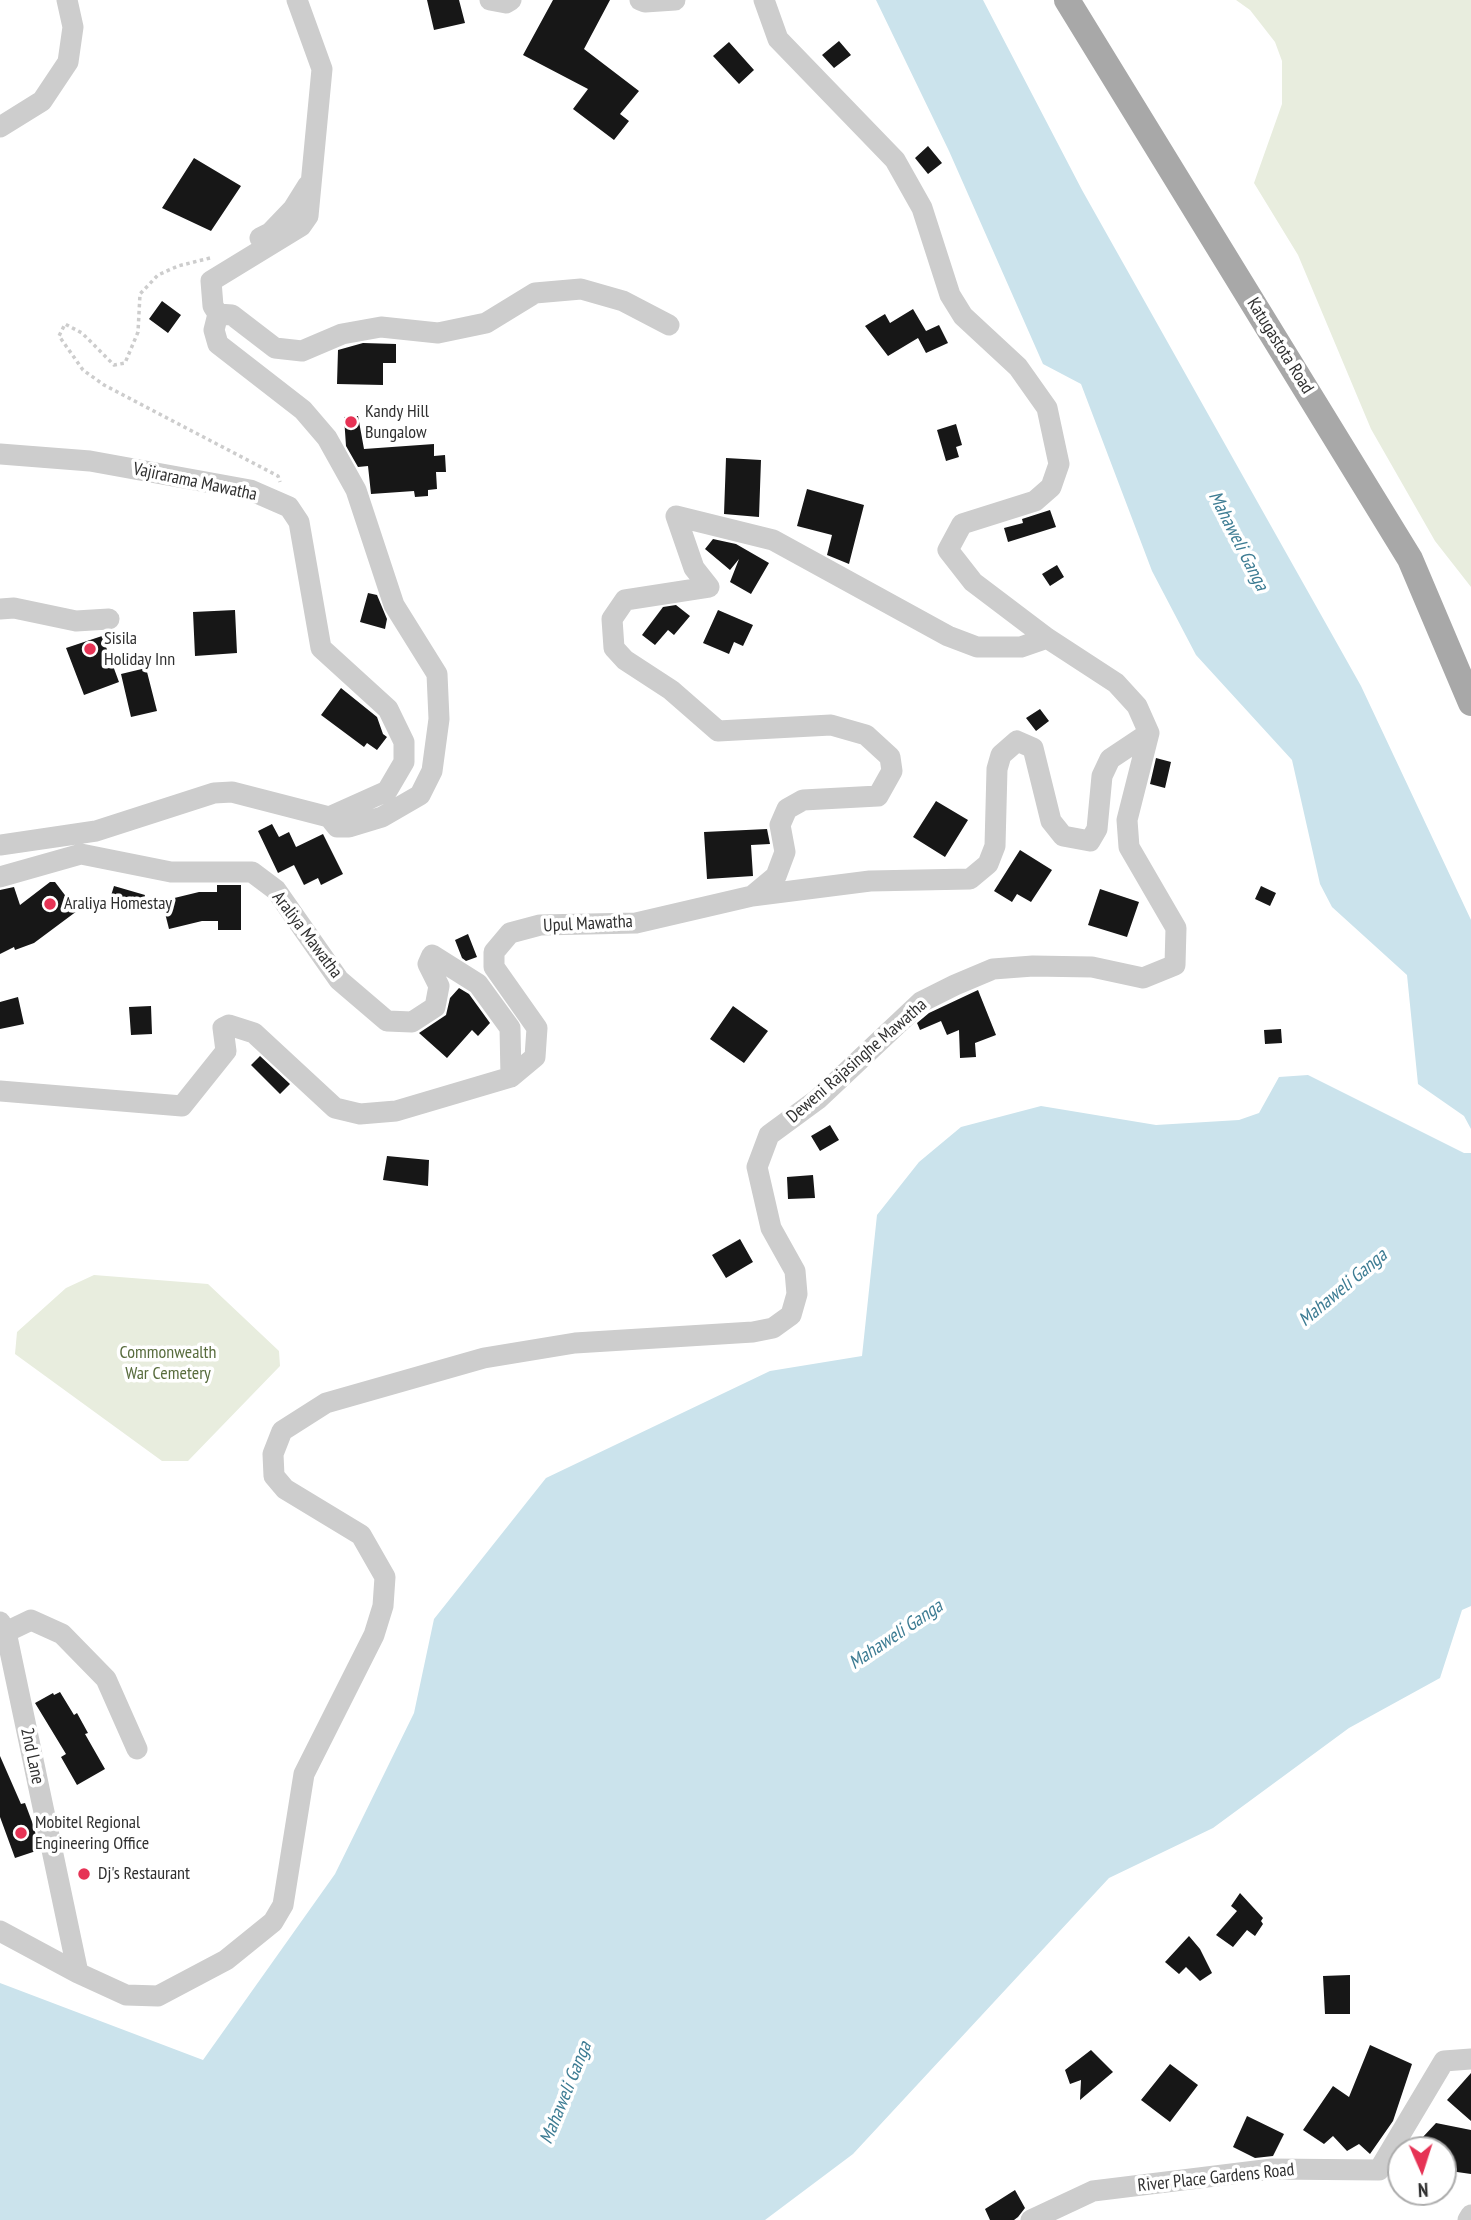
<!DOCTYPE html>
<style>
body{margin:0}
#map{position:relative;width:1471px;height:2220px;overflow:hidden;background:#fff;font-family:"PT Sans Narrow",sans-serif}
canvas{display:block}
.north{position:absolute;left:1387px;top:2136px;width:70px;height:70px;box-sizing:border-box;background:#fff;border:2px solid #acacac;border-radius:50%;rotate:177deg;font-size:19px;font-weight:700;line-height:28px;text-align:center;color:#303030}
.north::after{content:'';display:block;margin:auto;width:24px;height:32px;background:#e63355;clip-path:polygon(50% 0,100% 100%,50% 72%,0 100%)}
</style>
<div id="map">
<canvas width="1471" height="2220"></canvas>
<div class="north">N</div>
</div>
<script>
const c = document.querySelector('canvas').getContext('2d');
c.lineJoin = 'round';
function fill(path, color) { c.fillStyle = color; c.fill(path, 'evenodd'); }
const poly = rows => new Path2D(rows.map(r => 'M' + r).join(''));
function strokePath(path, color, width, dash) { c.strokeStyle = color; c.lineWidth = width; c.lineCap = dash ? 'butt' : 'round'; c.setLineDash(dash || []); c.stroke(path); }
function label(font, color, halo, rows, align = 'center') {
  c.font = font + ' "PT Sans Narrow",sans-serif'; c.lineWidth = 7; c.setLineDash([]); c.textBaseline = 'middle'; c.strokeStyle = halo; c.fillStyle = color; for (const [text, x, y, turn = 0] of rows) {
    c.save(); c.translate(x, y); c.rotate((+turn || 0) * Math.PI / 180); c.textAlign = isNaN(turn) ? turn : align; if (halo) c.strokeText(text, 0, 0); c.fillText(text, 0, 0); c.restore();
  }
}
const green = poly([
 [1236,0,1471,0,1471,587,1435,541,1371,429,1298,255,1254,183,1282,104,1282,61,1275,42,1250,10],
 [94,1275,208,1284,279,1351,280,1366,188,1461,162,1461,15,1354,17,1332,66,1288]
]);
const water = poly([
 [876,0,983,0,1082,190,1361,686,1471,920,1471,1129,1464,1116,1418,1084,1407,975,1332,907,1320,884,1292,760,1196,655,1152,571,1081,384,1043,364,949,151],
 [1308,1075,1464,1153,1471,1153,1471,1606,1462,1610,1440,1678,1349,1728,1213,1828,1109,1878,853,2154,765,2220,0,2220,0,1983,203,2060,335,1874,414,1713,434,1619,546,1478,770,1371,862,1356,877,1215,919,1162,961,1127,1041,1106,1156,1125,1239,1120,1259,1113,1279,1077]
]);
const building = poly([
 [427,0,459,0,465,23,434,30],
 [553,0,610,0,584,49,639,91,620,114,629,121,614,140,573,109,588,89,523,55],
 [839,41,851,55,834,68,822,55],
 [729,42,754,70,739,84,713,56],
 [928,146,942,163,928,174,915,158],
 [194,158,241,186,211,231,162,208],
 [162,301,181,315,168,333,149,319],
 [913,309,926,331,939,325,948,343,926,353,918,338,888,356,865,326,885,314,890,323],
 [363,343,396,344,396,363,383,363,383,385,337,384,338,350],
 [358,416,364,449,434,444,434,456,445,455,446,472,436,472,437,489,428,490,428,496,415,497,414,491,371,494,368,466,358,467,346,446,344,417],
 [956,424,962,445,956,447,959,457,946,461,937,430],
 [726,458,761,460,759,517,724,514],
 [807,489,864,505,849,564,827,555,832,535,797,526],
 [1050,510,1056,527,1008,542,1004,528,1023,523,1022,519],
 [713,539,736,544,769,563,751,594,730,582,739,559,730,570,705,549],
 [1057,565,1064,577,1050,586,1042,574],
 [368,593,377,595,387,619,385,629,360,622],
 [676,605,690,616,674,635,668,630,655,645,642,635,663,607],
 [235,610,237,653,195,656,193,612],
 [718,610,753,625,743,646,734,642,729,654,703,643],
 [102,636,119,682,84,695,66,648],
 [146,668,157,711,131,717,121,674],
 [341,688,377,717,383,734,387,737,377,750,367,743,364,747,321,715],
 [1040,709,1049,721,1036,731,1026,718],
 [1156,758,1171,762,1165,788,1150,784],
 [936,801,968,820,945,857,913,837],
 [272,824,279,837,289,832,296,847,323,834,343,874,321,885,318,878,304,885,294,865,278,873,258,831],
 [767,829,770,844,751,845,753,876,707,879,704,832],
 [1020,850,1052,870,1031,902,1017,894,1012,902,994,891],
 [50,882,55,882,77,911,34,943,15,950,14,947,0,954,0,890,14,887,20,905],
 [217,885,241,885,241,930,218,930,218,921,202,921,169,929,162,901,199,892,217,892],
 [114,886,145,895,141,909,109,902],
 [1261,886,1276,893,1270,906,1255,899],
 [1100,889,1139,902,1127,937,1088,925],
 [468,934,477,957,466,961,462,958,455,940],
 [459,988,469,994,490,1023,478,1036,472,1030,447,1058,419,1033,446,1015,450,998],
 [978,990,996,1035,975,1043,976,1057,960,1058,959,1030,947,1035,941,1021,920,1030,917,1023,929,1013],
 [18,997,24,1024,0,1029,0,1002],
 [151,1006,152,1034,131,1035,129,1007],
 [733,1006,768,1031,744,1063,710,1039],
 [1281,1029,1282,1043,1265,1044,1264,1030],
 [260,1056,290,1084,280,1094,251,1065],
 [830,1125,839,1140,820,1151,811,1136],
 [387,1156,429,1160,428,1186,383,1180],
 [813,1175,815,1198,788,1199,787,1177],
 [740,1239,753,1262,726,1278,712,1255],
 [60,1692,74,1715,77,1713,88,1733,85,1734,105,1769,77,1785,61,1757,66,1754,35,1703,53,1693,54,1695],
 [0,1756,21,1804,25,1803,34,1827,39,1850,15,1858,0,1817],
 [1240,1893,1263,1918,1261,1921,1263,1924,1255,1936,1247,1930,1233,1947,1216,1935,1237,1911,1231,1906],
 [1189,1936,1200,1949,1212,1973,1200,1981,1186,1967,1179,1974,1165,1962],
 [1350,1975,1350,2014,1325,2014,1323,1976],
 [1370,2045,1412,2064,1393,2121,1370,2154,1359,2144,1347,2151,1333,2136,1324,2144,1303,2130,1333,2086,1349,2097],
 [1091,2050,1113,2072,1080,2100,1081,2080,1070,2084,1065,2070],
 [1170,2064,1198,2085,1170,2122,1141,2100],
 [1471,2073,1471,2121,1447,2100],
 [1247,2116,1284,2134,1273,2156,1255,2158,1233,2147],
 [1436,2123,1471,2130,1471,2174,1443,2170,1443,2150,1421,2150,1422,2138],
 [1015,2190,1025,2208,1018,2217,1014,2220,990,2220,985,2209]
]);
const path = poly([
 [210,258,178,266,158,275,140,294,138,332,125,363,114,365,82,333,65,324,59,336,83,370,104,385,278,476,280,482]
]);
const minor = poly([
 [490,0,506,3,511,0],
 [640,0,645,2,675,0],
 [0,127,42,101,68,62,73,27,67,0],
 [260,238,270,233,293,209,308,185],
 [218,314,213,306,211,281,301,226,308,216,322,69,297,0],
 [0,454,90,461,250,490,289,507,299,522,321,648,388,709,404,742,404,762,387,791,329,817,232,792,214,793,96,831,0,845],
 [0,609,14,608,76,621,109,619],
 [329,817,337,827,349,827,382,817,420,795,432,771,439,719,437,674,394,605,356,490,327,438,303,410,218,344,214,330,218,314,232,315,275,348,302,351,342,334,381,327,438,333,486,323,535,293,581,289,623,301,669,325],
 [0,877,81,854,171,872,252,872,276,890,339,980,387,1021,412,1022,435,1007,439,986,428,964,432,955,478,984,510,1028,511,1077],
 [752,896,776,876,785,852,780,825,787,809,803,800,878,796,892,771,890,757,866,735,831,725,718,731,671,690,625,660,614,648,612,619,625,600,709,587,694,568,676,516,773,540,948,636,977,647,1021,647,1047,638],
 [0,1091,182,1106,226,1051,223,1028,229,1025,254,1033,335,1108,360,1114,396,1111,511,1077,535,1057,537,1028,494,967,494,952,510,933,540,925,636,923,752,896,870,881,970,879,988,864,995,846,997,769,1001,755,1017,741,1033,748,1051,821,1063,836,1090,841,1097,829,1102,776,1110,759,1149,733],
 [0,1622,6,1632,78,1973],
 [6,1632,31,1620,62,1634,106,1679,137,1749],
 [0,1931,78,1973,126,1995,158,1996,226,1960,273,1922,283,1905,304,1774,374,1635,383,1606,385,1577,361,1535,285,1489,274,1476,273,1454,282,1431,326,1403,484,1358,575,1343,753,1332,773,1328,791,1315,797,1294,795,1271,771,1228,757,1167,769,1135,818,1099,921,1002,955,985,993,969,1033,966,1092,967,1143,978,1175,965,1176,928,1129,847,1127,820,1149,733,1137,706,1116,683,1047,638,973,582,948,550,962,524,1035,501,1051,487,1059,464,1047,408,1018,367,963,316,950,295,922,208,895,160,778,39,764,0],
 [1031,2220,1093,2191,1272,2169,1379,2170,1444,2061,1471,2059],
 [1468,2220,1471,2215]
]);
const major = poly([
 [1067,0,1410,559,1471,703]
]);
const markers = [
 [351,422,7,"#e63355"],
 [90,649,7,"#e63355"],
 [50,904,7,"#e63355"],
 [21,1833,7,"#e63355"],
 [84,1874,7,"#e63355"]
];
const streetNames = [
 ["Katugastota Road",1280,346,58],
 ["Vajirarama Mawatha",195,482,12],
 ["Upul Mawatha",588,924,-3],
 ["Araliya Mawatha",307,935,53],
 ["Deweni Rajasinghe Mawatha",857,1061,-41],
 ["2nd Lane",32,1756,78],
 ["River Place Gardens Road",1216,2178,-6]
];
const poiNames = [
 ["Kandy Hill",365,412],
 ["Bungalow",365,433],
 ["Sisila",104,639],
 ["Holiday Inn",104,660],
 ["Araliya Homestay",64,904],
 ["Mobitel Regional",35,1823],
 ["Engineering Office",35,1844],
 ["Dj's Restaurant",98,1874]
];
const parkNames = [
 ["Commonwealth",168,1353],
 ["War Cemetery",168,1374]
];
const waterNames = [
 ["Mahaweli Ganga",1238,541,63],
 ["Mahaweli Ganga",1343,1288,-40],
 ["Mahaweli Ganga",896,1635,-34],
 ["Mahaweli Ganga",566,2093,-68]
];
fill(green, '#e8edde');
fill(water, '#cbe3ec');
fill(building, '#171717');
strokePath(path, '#cdcdcd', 3.5, [3.5, 3.5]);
strokePath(minor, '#cdcdcd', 21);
strokePath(major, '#a8a8a8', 26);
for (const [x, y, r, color] of markers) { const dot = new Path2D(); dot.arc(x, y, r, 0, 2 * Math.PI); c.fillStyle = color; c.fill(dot); strokePath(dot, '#fff', 2.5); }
label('18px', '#303030', '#fff', streetNames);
label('18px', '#303030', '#fff', poiNames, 'left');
label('18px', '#586c3d', '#fff', parkNames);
label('italic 19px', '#3d7c93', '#fff', waterNames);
</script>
